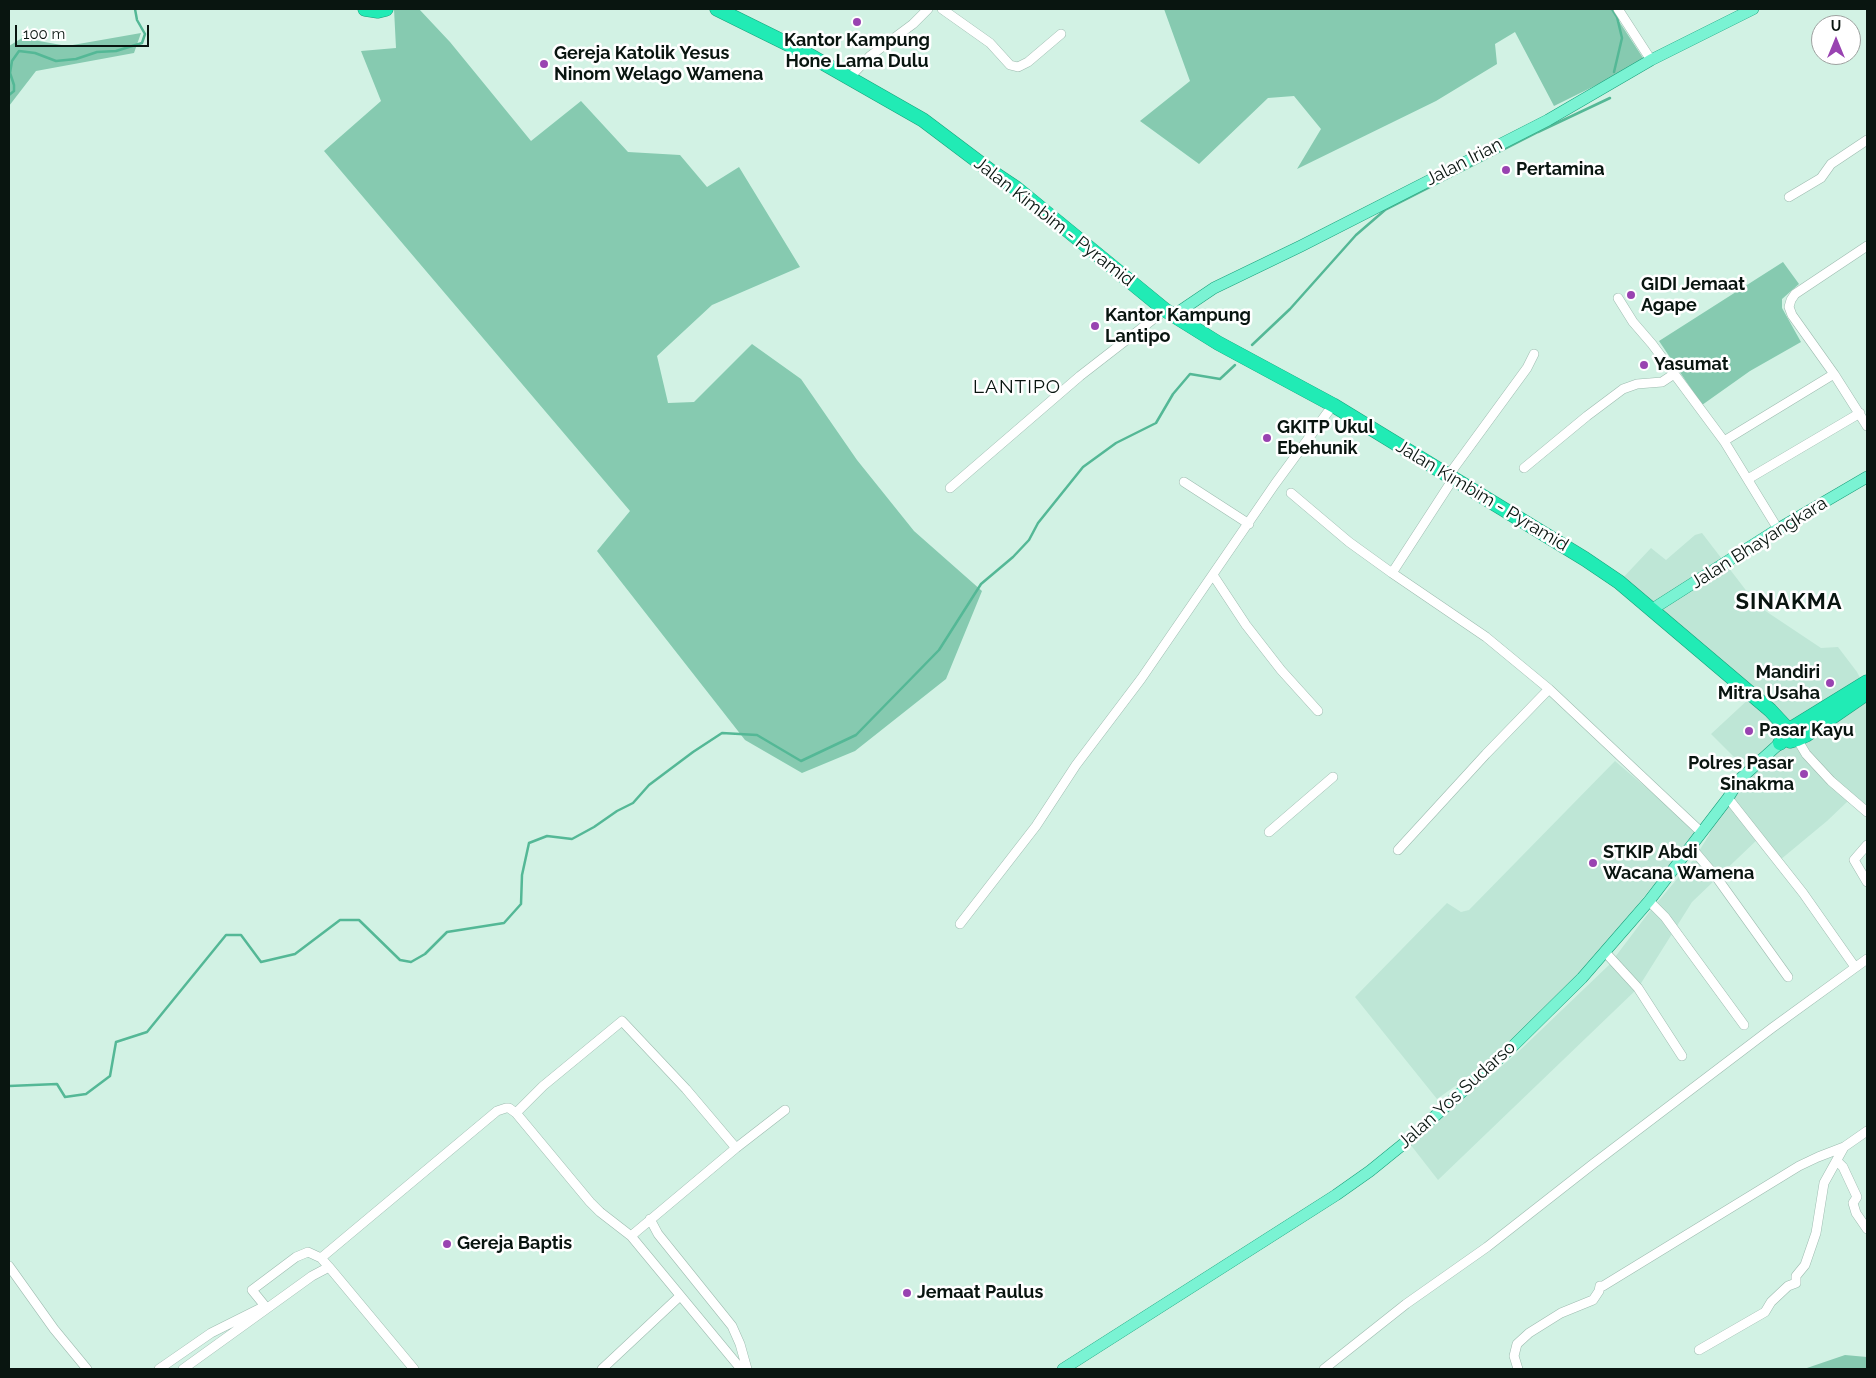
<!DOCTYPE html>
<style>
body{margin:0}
#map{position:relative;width:1876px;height:1378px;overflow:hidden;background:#d2f2e4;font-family:Raleway,sans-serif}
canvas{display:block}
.frame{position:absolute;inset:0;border:10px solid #091510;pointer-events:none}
.north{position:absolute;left:1811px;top:15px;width:50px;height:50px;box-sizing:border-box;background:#fff;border:1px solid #9da19f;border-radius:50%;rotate:0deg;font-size:14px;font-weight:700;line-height:20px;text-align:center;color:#091510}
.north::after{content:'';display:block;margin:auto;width:18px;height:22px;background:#9943b1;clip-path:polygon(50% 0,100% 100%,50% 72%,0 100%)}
.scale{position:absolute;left:15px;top:25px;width:134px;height:22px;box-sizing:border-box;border:2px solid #091510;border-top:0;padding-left:6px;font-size:15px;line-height:18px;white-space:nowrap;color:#091510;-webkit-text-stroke:4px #fff;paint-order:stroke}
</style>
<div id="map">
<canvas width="1876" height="1378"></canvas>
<div class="frame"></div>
<div class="north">U</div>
<div class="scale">100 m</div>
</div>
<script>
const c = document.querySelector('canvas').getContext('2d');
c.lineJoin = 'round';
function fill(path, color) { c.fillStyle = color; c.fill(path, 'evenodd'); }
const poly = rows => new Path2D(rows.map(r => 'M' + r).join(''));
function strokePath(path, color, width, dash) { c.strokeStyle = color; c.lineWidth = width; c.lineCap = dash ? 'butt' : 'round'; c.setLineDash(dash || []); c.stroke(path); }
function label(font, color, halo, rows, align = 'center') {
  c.font = font + ' Raleway,sans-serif'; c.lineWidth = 5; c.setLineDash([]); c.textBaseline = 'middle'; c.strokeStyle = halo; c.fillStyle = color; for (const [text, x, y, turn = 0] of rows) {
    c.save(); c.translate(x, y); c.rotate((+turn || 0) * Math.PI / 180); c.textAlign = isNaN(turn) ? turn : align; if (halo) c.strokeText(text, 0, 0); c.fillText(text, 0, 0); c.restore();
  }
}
const built = poly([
 [1702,533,1758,606,1821,648,1838,647,1857,672,1867,691,1867,808,1848,801,1827,821,1780,860,1760,837,1692,902,1638,988,1438,1180,1410,1144,1516,1054,1609,965,1650,911,1694,859,1709,835,1718,808,1742,765,1711,734,1752,696,1619,582,1651,548,1666,560,1695,535],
 [1615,761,1697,831,1585,970,1489,1062,1437,1099,1355,997,1447,903,1461,912,1469,910]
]);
const green = poly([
 [394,9,419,9,450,42,531,141,581,101,628,152,680,155,707,187,739,167,800,267,712,305,657,356,668,403,694,402,752,344,801,379,857,460,914,531,982,591,946,679,855,751,802,773,745,740,597,551,630,511,324,151,381,101,361,51,396,48],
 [1164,9,1611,9,1645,61,1554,106,1515,32,1495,44,1497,64,1436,101,1297,169,1321,129,1294,96,1268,98,1199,164,1140,121,1190,81],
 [141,33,134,53,36,71,9,106,9,46,22,38,67,46],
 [1783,262,1799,284,1782,299,1782,308,1801,342,1750,371,1702,405,1659,341],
 [1845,1355,1867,1357,1867,1369,1804,1369]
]);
const stream = poly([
 [1612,9,1617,17,1622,38,1614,72],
 [9,95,14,91,14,85,10,73,12,61,19,51,35,53,56,61,76,59,97,52,116,51,142,43,145,34,137,20,135,9],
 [1252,345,1290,309,1356,235,1385,210,1538,132,1610,98],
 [9,1086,57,1084,65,1097,86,1094,110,1076,116,1042,147,1032,226,935,241,935,261,962,295,954,340,920,359,920,400,960,411,962,425,954,447,932,504,923,521,904,522,875,529,843,547,836,572,839,594,827,617,811,633,803,649,785,693,752,722,733,757,735,801,761,856,735,939,650,981,584,1013,557,1029,540,1038,523,1083,467,1116,443,1156,423,1173,394,1190,374,1220,379,1235,365]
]);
const minor = poly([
 [942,9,990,43,1010,65,1018,67,1028,62,1061,34],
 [1618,9,1651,60],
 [850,77,870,56,913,24,928,9],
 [1789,197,1821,178,1831,164,1867,140],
 [1867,246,1795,294,1791,300,1789,307,1792,315,1834,374,1867,426],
 [1618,298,1633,322,1652,344,1724,441,1778,529],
 [1724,441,1834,374],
 [1524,468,1587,416,1623,389,1637,384,1662,382,1674,374],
 [1448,476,1527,368,1534,354],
 [1748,479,1860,413],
 [1184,482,1249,524],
 [950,488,1080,376,1165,310],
 [1291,493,1349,542,1392,573,1486,637,1549,689,1701,832],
 [1392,573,1453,479],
 [1213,575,1246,625,1281,670,1318,711],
 [1797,739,1806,754,1831,781,1867,812],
 [1728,798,1803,893,1855,967],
 [1269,832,1333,777],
 [1867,845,1854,860,1867,882],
 [1690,846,1717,878,1788,977],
 [1398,850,1486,754,1549,689],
 [1649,901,1665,917,1744,1025],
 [960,924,1036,826,1076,765,1141,679,1275,484,1333,405],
 [1605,952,1638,988,1682,1056],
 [516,1113,543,1086,622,1021,686,1089,736,1148],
 [1837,1161,1843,1167,1857,1197,1853,1203,1856,1213,1867,1229],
 [650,1219,658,1234,732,1326,740,1344,747,1369],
 [631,1236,736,1148,785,1110],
 [321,1258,497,1111,506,1108,509,1108,516,1113,590,1202,600,1212,631,1236,741,1369],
 [9,1266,54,1329,87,1369],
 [1699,1350,1765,1312,1771,1302,1788,1286,1796,1283,1796,1276,1805,1265,1816,1233,1824,1183,1844,1147],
 [159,1369,211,1333,265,1306,252,1290,296,1257,308,1252,321,1258,329,1267,414,1369],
 [183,1369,312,1276,329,1267],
 [602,1369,680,1296],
 [1324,1369,1406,1304,1487,1247,1593,1164,1772,1028,1867,959],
 [1518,1369,1514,1356,1517,1344,1529,1333,1561,1313,1593,1300,1599,1291,1600,1286,1603,1286,1799,1166,1818,1157,1844,1147,1867,1131]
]);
const major = poly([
 [1174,315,1214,288,1301,246,1548,120,1651,60,1753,9],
 [1651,610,1778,529,1867,477],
 [1063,1369,1336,1195,1370,1171,1407,1141,1511,1048,1582,978,1649,901,1728,798,1739,780,1780,743]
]);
const highway = poly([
 [365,9,378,11,386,9],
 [717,9,802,51,923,120,992,172,1016,188,1165,310,1218,343,1333,405,1585,559,1619,582,1770,710,1797,739],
 [1790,741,1797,739,1806,735,1867,693],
 [1780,743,1789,730,1867,682]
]);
const markers = [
 [857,22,5,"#9943b1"],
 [544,64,5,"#9943b1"],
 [1506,170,5,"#9943b1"],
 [1631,295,5,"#9943b1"],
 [1095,326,5,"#9943b1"],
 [1644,365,5,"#9943b1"],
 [1267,438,5,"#9943b1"],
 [1830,683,5,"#9943b1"],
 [1749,731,5,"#9943b1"],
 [1804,774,5,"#9943b1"],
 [1593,863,5,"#9943b1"],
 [447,1244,5,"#9943b1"],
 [907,1293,5,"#9943b1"]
];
const poiNames = [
 ["Kantor Kampung",857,41,"center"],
 ["Hone Lama Dulu",857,62,"center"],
 ["Gereja Katolik Yesus",554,54],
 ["Ninom Welago Wamena",554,75],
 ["Pertamina",1516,170],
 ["GIDI Jemaat",1641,285],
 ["Agape",1641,306],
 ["Kantor Kampung",1105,316],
 ["Lantipo",1105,337],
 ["Yasumat",1654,365],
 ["GKITP Ukul",1277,428],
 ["Ebehunik",1277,449],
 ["Mandiri",1820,673,"right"],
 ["Mitra Usaha",1820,694,"right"],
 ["Pasar Kayu",1759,731],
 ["Polres Pasar",1794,764,"right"],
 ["Sinakma",1794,785,"right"],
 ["STKIP Abdi",1603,853],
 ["Wacana Wamena",1603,874],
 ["Gereja Baptis",457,1244],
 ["Jemaat Paulus",917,1293]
];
const streetNames = [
 ["Jalan Irian",1464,162,-27],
 ["Jalan Kimbim - Pyramid",1054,222,38],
 ["Jalan Kimbim - Pyramid",1482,496,31],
 ["Jalan Bhayangkara",1759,543,-32],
 ["Jalan Yos Sudarso",1457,1095,-42]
];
const neighbourhoodNames = [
 ["LANTIPO",1017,387]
];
const districtNames = [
 ["SINAKMA",1789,602]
];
fill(built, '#bee6d6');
fill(green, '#86cab0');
strokePath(stream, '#54b896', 2.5);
strokePath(minor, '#9dbbaf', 10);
strokePath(major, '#19a07b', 12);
strokePath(highway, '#19a07b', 15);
strokePath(minor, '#fff', 9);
strokePath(major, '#7af3d3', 11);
strokePath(highway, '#21ebb5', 14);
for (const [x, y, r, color] of markers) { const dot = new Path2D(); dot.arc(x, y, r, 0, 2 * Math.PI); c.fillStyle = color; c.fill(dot); strokePath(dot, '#fff', 2); }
label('bold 18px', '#091510', '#fff', poiNames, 'left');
label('18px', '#091510', '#fff', streetNames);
c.letterSpacing = '1px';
label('19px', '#091510', '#fff', neighbourhoodNames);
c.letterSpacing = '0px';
c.letterSpacing = '1px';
label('bold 22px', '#091510', '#fff', districtNames);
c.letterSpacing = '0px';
</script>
